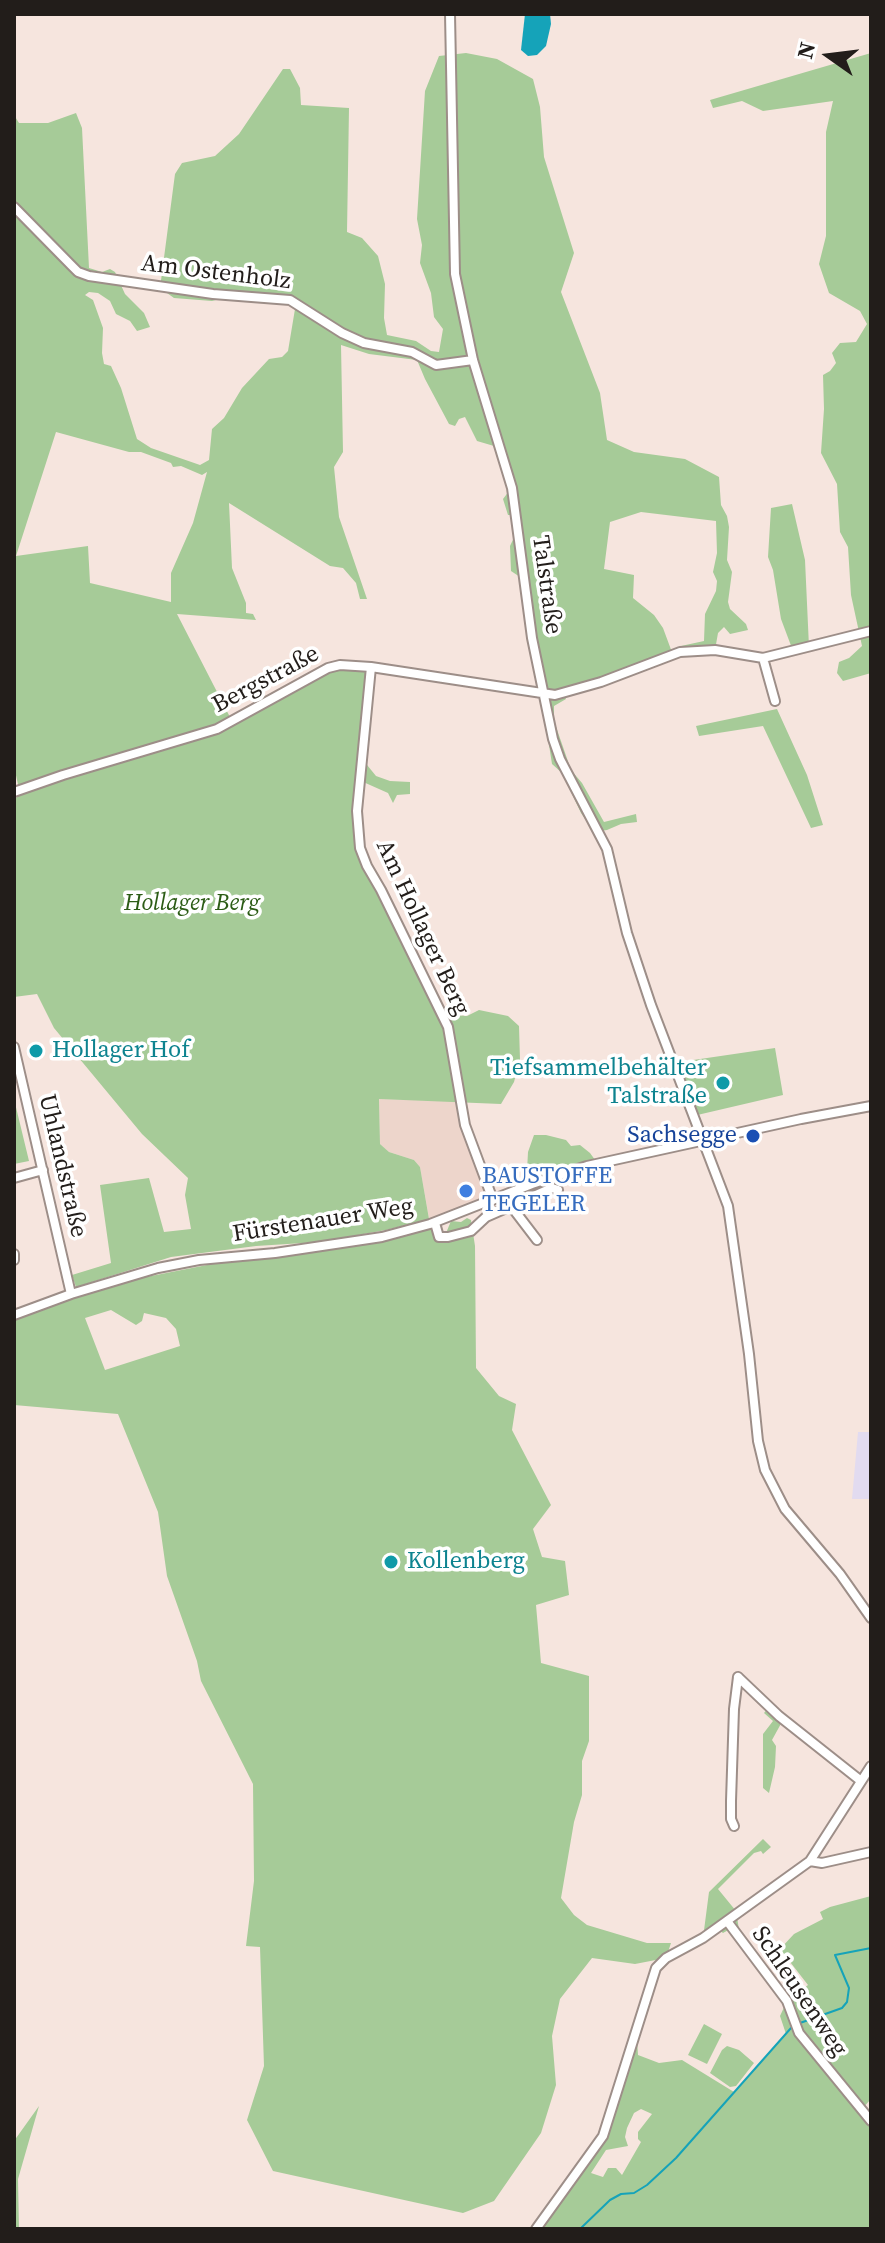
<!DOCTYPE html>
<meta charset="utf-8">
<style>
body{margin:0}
#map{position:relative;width:885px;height:2243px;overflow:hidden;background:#f6e5de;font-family:"Source Serif 4",serif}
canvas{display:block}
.frame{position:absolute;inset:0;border:16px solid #221d1a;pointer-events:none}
.north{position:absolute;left:789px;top:16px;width:80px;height:80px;-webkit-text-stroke:6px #fff;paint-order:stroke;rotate:284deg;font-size:22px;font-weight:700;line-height:32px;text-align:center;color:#221d1a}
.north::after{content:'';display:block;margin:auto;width:28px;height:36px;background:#221d1a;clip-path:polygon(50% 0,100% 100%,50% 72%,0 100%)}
</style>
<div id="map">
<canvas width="885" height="2243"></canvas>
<div class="frame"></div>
<div class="north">N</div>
</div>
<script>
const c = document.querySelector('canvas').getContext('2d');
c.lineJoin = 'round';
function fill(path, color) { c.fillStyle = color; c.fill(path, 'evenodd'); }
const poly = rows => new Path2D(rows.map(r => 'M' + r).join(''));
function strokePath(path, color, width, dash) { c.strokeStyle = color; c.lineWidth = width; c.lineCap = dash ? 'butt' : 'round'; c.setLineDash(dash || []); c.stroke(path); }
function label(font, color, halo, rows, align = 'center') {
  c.font = font + ' "Source Serif 4",serif'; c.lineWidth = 7; c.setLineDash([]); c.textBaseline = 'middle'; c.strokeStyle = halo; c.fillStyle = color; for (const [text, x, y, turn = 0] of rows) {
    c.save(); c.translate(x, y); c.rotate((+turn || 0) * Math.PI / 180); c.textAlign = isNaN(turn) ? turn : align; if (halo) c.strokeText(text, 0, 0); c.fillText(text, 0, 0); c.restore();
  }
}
const commercial = poly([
 [379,1099,460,1101,493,1200,430,1224,420,1167,414,1160,389,1152,380,1144]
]);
const industrial = poly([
 [858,1432,871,1432,871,1499,852,1499]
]);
const green = poly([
 [466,53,497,59,533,79,540,107,544,157,574,253,561,292,600,393,607,440,634,452,685,459,719,477,721,505,727,516,729,527,727,560,732,572,728,602,730,609,746,624,748,630,730,634,724,627,718,633,715,650,680,652,681,646,704,641,705,614,716,591,717,581,713,572,717,553,716,521,641,512,610,522,604,569,634,575,633,598,654,615,663,628,673,655,564,694,566,699,554,706,554,721,571,770,582,783,604,822,636,814,637,822,621,824,607,830,594,832,581,813,562,773,552,764,523,579,511,571,510,546,518,529,516,515,508,515,503,499,512,487,498,444,494,446,477,441,465,417,459,419,455,426,449,424,425,379,417,360,369,354,341,345,343,452,334,467,339,517,367,599,360,599,356,583,343,568,330,566,229,503,232,568,246,603,246,613,253,614,256,620,177,614,232,721,328,668,371,667,363,760,376,776,390,781,410,782,410,794,397,795,393,803,388,793,361,781,360,848,441,1014,467,1016,479,1010,508,1016,519,1026,520,1060,514,1082,501,1104,379,1099,380,1144,389,1152,414,1160,420,1167,429,1219,386,1230,319,1242,256,1246,171,1257,76,1287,72,1275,111,1263,100,1185,149,1178,164,1232,191,1229,185,1195,188,1178,142,1134,54,1028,37,994,14,997,14,800,20,794,14,766,14,115,19,123,48,123,76,113,82,128,89,268,102,272,110,269,115,272,125,294,144,313,150,327,137,331,130,321,116,314,110,301,98,293,89,292,85,295,93,300,103,328,102,353,104,364,111,366,121,388,137,439,151,448,200,465,209,460,212,429,224,418,242,388,269,359,282,357,288,351,296,303,235,295,212,301,174,298,160,288,175,174,182,163,215,156,239,134,283,69,290,69,300,88,301,105,349,108,347,232,362,238,378,256,385,284,384,318,387,335,416,341,431,351,439,352,443,329,434,317,431,293,420,263,422,245,417,219,425,91,439,56],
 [56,432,129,452,141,452,171,463,173,467,181,466,202,475,207,472,193,523,171,573,171,602,90,583,88,546,16,556],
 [871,53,871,673,843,681,837,673,839,662,849,658,862,646,851,595,848,547,840,532,837,484,821,453,824,409,823,375,830,371,836,363,832,353,840,343,856,342,867,324,860,311,829,293,819,264,826,236,826,132,833,101,763,111,742,101,713,108,710,100],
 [792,504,805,560,809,647,793,651,781,619,773,570,768,557,771,508],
 [777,709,807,775,823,825,811,828,763,726,699,736,696,726],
 [775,1048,783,1095,693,1116,673,1063],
 [14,1099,29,1161,14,1164],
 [534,1135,546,1135,566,1140,571,1146,580,1145,590,1153,598,1164,532,1184,527,1171,528,1152],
 [467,1218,471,1220,475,1246,476,1368,499,1396,516,1404,512,1430,551,1505,533,1529,542,1557,565,1561,569,1595,536,1605,541,1663,589,1676,589,1741,582,1761,582,1795,574,1822,561,1898,574,1915,587,1925,647,1943,671,1943,666,1958,635,1964,592,1958,560,1999,552,2036,556,2085,541,2133,494,2201,463,2213,273,2171,247,2120,264,2066,260,1947,246,1946,254,1881,253,1784,201,1681,197,1661,167,1576,158,1512,118,1414,14,1405,14,1320,59,1302,141,1278,207,1265,209,1259,359,1241,435,1223,444,1238,451,1221,461,1222],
 [111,1310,136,1325,142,1321,144,1313,166,1318,176,1329,180,1346,105,1370,85,1318],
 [769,1707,783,1720,772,1740,776,1746,775,1767,769,1793,763,1788,763,1734,773,1721,764,1713],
 [763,1839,771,1847,763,1854,761,1851,754,1853,718,1889,736,1911,741,1942,732,1928,723,1933,717,1928,703,1938,709,1892],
 [871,1896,871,2099,861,2110,871,2119,871,2229,536,2229,603,2136,636,2025,638,2055,659,2063,682,2060,734,2092,786,2034,780,2016,787,2001,808,1985,780,1949,794,1934,823,1919,820,1912,830,1907],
 [641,2109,652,2114,638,2132,638,2139,641,2142,622,2175,616,2168,608,2168,603,2177,591,2173,606,2150,628,2146,625,2137,627,2128,634,2113],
 [704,2024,722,2034,707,2064,688,2055],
 [727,2046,739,2050,754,2063,736,2086,730,2087,710,2073,722,2050],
 [39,2106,18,2179,19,2229,14,2229,14,2141]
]);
const water = poly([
 [525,14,550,14,551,24,546,46,537,55,528,56,521,50]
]);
const stream = poly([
 [800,2023,842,2008,847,2002,849,1988,835,1955,871,1948],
 [580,2229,610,2200,621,2194,634,2193,647,2185,676,2158,791,2028]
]);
const minor = poly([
 [450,14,455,274,473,360,512,488,532,638,553,739,560,759,607,849,627,933,651,1005,728,1206,749,1354,758,1441,765,1470,785,1509,840,1574,871,1618],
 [14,207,71,265,78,272,89,276,213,294,290,300,342,333,364,343,412,352,436,365,473,360],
 [763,658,775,701],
 [371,667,357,811,360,848,367,866,381,890,448,1027,465,1125,493,1200],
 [14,792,63,775,217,729,328,668,340,665,371,667,555,695,601,682,680,652,715,650,763,658,871,631],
 [14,1047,71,1294],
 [14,1178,43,1170],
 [511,1206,552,1188,558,1190],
 [435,1223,439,1237,448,1237,471,1231,486,1217,511,1206,537,1240],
 [14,1254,14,1260],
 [14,1315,71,1294,158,1268,199,1260,275,1253,382,1237,430,1224,532,1184,587,1166,801,1119,871,1106],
 [738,1677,779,1716,861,1781],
 [734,1826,731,1819,731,1801,734,1709,738,1677],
 [810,1861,822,1863,871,1852],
 [727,1921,787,2001,799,2033,871,2121],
 [536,2229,603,2136,656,1968,666,1958,703,1938,810,1861,871,1766]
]);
const markers = [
 [36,1051,8,"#0f9aa8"],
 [723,1083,8,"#0f9aa8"],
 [753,1136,8,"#1a4fb4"],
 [466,1191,8,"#3f7fe0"],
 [391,1562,8,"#0f9aa8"]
];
const streetNames = [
 ["Am Ostenholz",216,273,7],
 ["Talstraße",546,585,82],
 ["Bergstraße",266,680,-28],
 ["Am Hollager Berg",422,928,65],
 ["Uhlandstraße",62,1166,77],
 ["Fürstenauer Weg",323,1221,-9],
 ["Schleusenweg",799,1992,56]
];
const parkNames = [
 ["Hollager Berg",192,904]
];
const cultureNames = [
 ["Hollager Hof",52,1051],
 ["Tiefsammelbehälter",707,1069,"right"],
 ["Talstraße",707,1097,"right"],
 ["Kollenberg",407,1562]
];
const transitNames = [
 ["Sachsegge",737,1136]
];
const shopNames = [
 ["BAUSTOFFE",482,1177],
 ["TEGELER",482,1205]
];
fill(commercial, '#edd5cb');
fill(industrial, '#e2dbf0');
fill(green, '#a6cb98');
fill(water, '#15a3b9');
strokePath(stream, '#15a3b9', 2);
strokePath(minor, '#9d8e88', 12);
strokePath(minor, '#fff', 8);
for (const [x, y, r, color] of markers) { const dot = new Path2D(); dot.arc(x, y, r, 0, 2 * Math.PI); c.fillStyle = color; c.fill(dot); strokePath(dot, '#fff', 3); }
label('24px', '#221d1a', '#fff', streetNames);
label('italic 24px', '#2c5c16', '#fff', parkNames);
label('24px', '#0d838f', '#fff', cultureNames, 'left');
label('24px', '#164399', '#fff', transitNames, 'right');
label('24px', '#366cbe', '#fff', shopNames, 'left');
</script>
